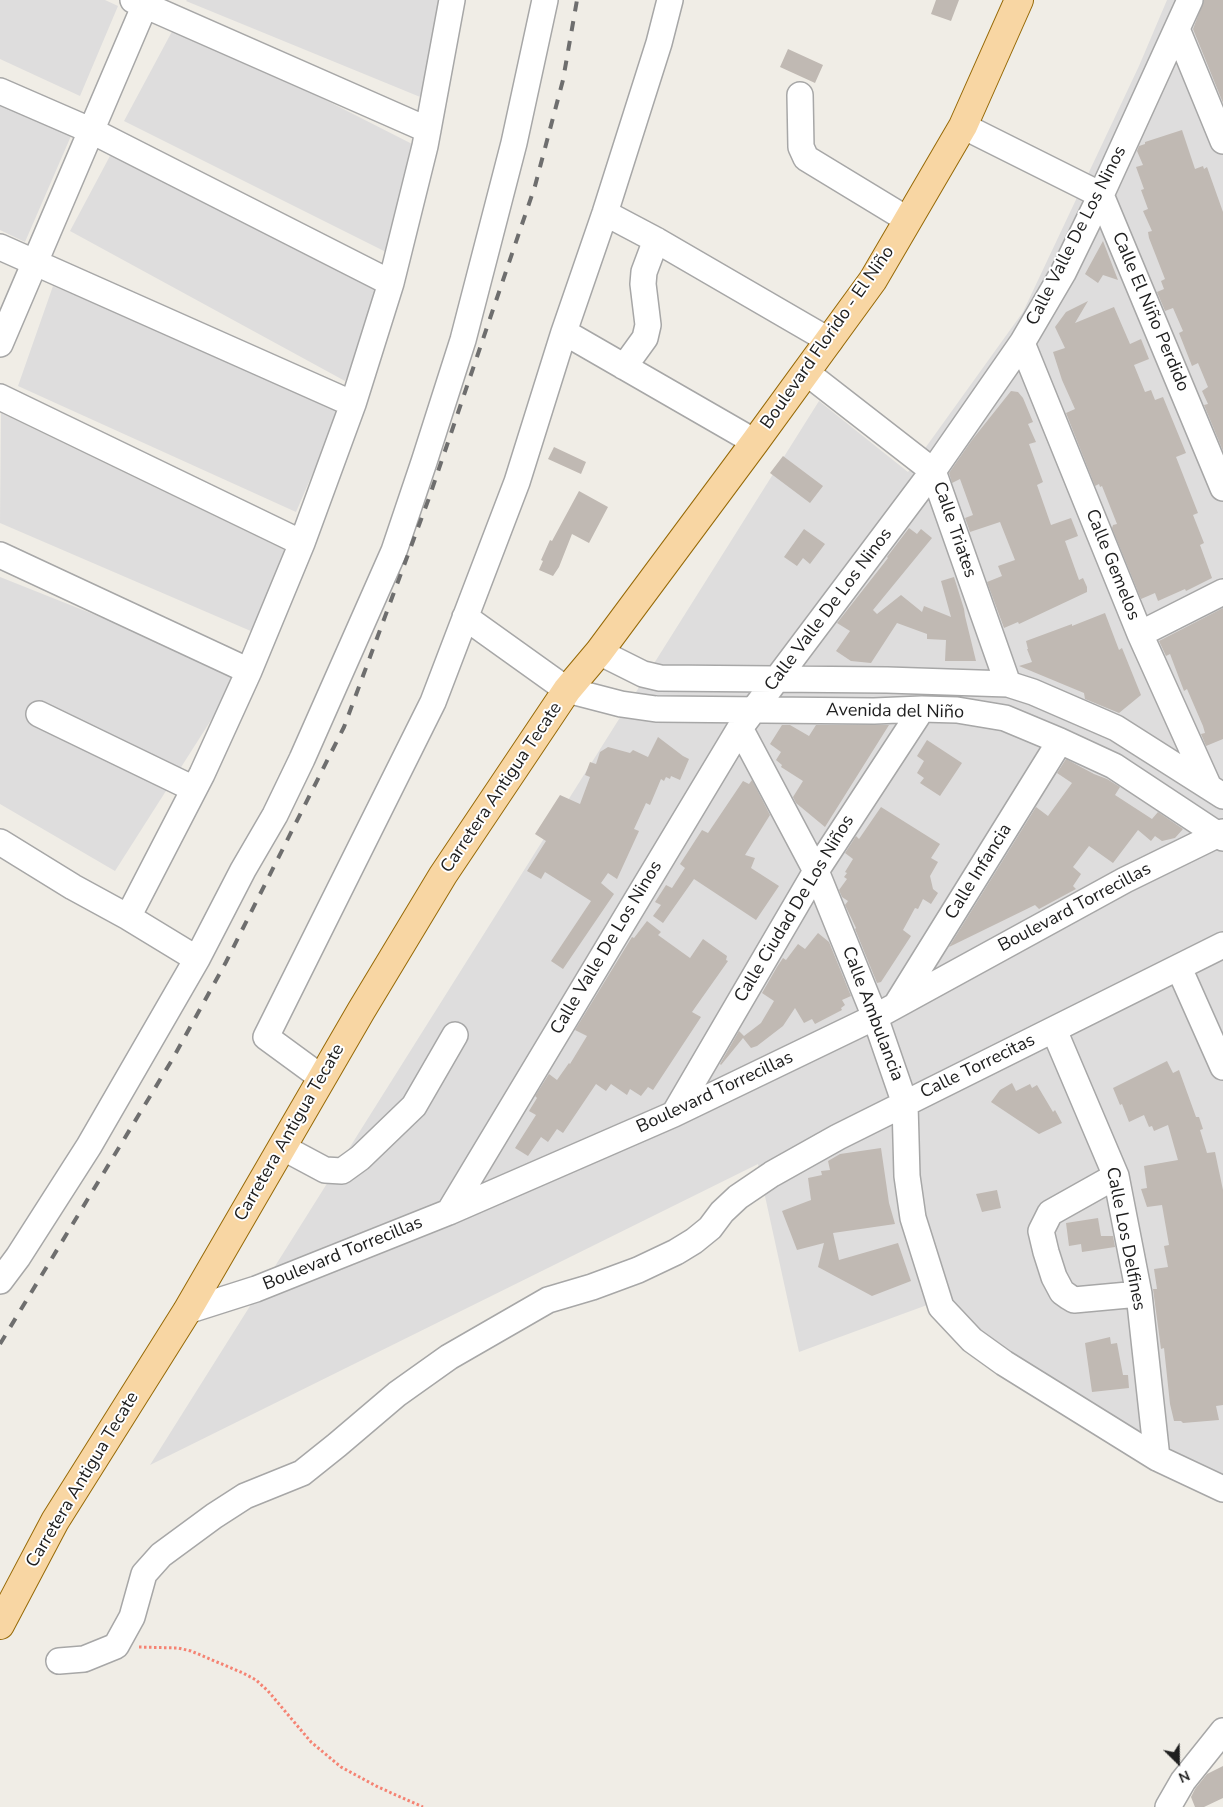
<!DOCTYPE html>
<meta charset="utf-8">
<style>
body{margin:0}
#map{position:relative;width:1223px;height:1807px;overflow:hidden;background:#f0ede6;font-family:"Nunito Sans",sans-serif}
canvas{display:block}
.north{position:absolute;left:1153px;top:1737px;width:50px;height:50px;-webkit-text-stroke:4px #fff;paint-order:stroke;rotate:157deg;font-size:14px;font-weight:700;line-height:20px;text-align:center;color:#202020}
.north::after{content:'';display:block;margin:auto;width:18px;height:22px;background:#202020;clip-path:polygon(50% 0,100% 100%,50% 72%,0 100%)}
</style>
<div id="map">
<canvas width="1223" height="1807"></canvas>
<div class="north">N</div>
</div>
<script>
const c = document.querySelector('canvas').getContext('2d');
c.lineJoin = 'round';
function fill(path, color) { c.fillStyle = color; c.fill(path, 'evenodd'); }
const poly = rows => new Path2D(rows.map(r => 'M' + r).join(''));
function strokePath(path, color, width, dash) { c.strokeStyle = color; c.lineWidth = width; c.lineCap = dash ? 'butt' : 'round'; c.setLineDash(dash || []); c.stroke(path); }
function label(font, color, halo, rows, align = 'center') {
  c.font = font + ' "Nunito Sans",sans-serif'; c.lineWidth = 4; c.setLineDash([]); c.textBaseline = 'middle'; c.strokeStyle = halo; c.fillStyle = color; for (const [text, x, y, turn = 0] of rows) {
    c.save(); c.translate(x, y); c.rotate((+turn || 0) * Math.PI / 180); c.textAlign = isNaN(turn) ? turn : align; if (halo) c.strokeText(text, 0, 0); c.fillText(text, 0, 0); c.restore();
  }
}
const residential = poly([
 [0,0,105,0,118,6,80,96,0,59],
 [187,0,449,0,430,101,186,1],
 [1167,0,1223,0,1223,1500,1154,1465,938,1301,799,1352,758,1164,150,1465,819,401,908,472,1023,312,1139,66],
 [176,24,420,148,388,253,124,121],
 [0,105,71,136,25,242,0,230],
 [111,154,386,295,345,381,70,231],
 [53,286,341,408,296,512,18,386],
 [1,413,293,554,260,635,0,523],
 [0,577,241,673,115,871,0,804]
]);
const building = poly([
 [936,0,959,0,951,21,931,14],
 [1204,0,1223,0,1223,103,1193,29],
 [788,49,823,65,815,83,780,67],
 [1182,130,1195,169,1203,166,1204,169,1207,167,1223,212,1223,451,1204,405,1208,404,1202,391,1208,387,1198,363,1192,366,1179,333,1183,331,1173,308,1165,311,1157,292,1164,289,1161,281,1165,279,1149,238,1148,232,1152,231,1143,211,1148,209,1141,190,1144,189,1136,167,1143,165,1137,151,1139,146,1145,144,1145,142],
 [1103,241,1118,280,1103,275,1098,283,1085,274],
 [1088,301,1075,323,1114,307,1130,344,1141,339,1149,359,1134,365,1145,392,1151,390,1155,400,1163,397,1186,453,1176,457,1198,513,1193,515,1204,543,1200,545,1212,578,1186,591,1185,589,1158,601,1155,593,1141,599,1112,528,1113,525,1117,524,1102,486,1100,487,1099,484,1095,486,1066,413,1075,409,1062,380,1053,352,1065,348,1055,327,1066,312],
 [1011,391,1018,392,1023,398,1033,422,1028,424,1036,442,1029,444,1043,482,1037,485,1051,525,1071,518,1075,528,1078,536,1065,541,1079,580,1083,578,1087,587,1087,592,1019,624,1018,622,1004,628,987,582,1002,576,998,566,1015,560,1000,522,970,532,965,518,973,515,960,479,952,483,949,473,972,440],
 [554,447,586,462,581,474,548,459],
 [783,456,823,486,810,503,770,473],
 [579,491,608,507,589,543,572,534,559,567,553,576,539,570,543,561,541,560,550,540,552,541],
 [909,528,917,534,921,529,932,538,873,610,877,614,901,595,922,612,924,606,951,617,941,581,954,577,964,609,965,616,976,661,945,661,946,640,927,639,927,634,897,623,871,663,851,661,836,651,850,631,837,623,888,558,887,557],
 [804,529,825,544,810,564,803,558,797,566,784,557],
 [1223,608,1223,739,1206,746,1201,734,1205,733,1203,726,1187,689,1184,691,1170,654,1166,656,1159,641],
 [1105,613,1119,650,1122,648,1141,695,1119,713,1085,699,1084,693,1019,666,1032,662,1027,649,1028,649,1026,641,1072,624,1072,626],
 [782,725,790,725,809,736,816,725,889,725,825,827,796,803,793,797,803,781,781,767,782,765,776,760,781,752,770,744],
 [658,737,683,756,689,759,680,780,671,776,670,779,666,777,664,781,661,779,650,805,646,803,634,829,639,831,617,879,608,873,601,883,614,894,563,969,551,961,591,901,545,872,541,879,527,871,546,841,535,834,560,795,580,804,590,777,585,775,590,762,596,764,600,752,608,747,630,753,633,750,648,757],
 [927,740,962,763,940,796,920,783,924,778,917,773,924,761,917,756],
 [1066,759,1094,774,1107,779,1120,787,1115,795,1152,819,1158,812,1183,829,1175,838,1162,841,1155,836,1151,841,1138,830,1113,863,1089,846,1073,867,1081,874,1073,886,1076,889,1039,909,1035,905,949,947,1036,807,1048,816,1072,783,1057,773],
 [752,780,770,815,745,855,755,858,751,868,779,886,756,920,694,879,663,923,653,916,661,905,655,902,666,885,672,888,685,868,680,864,702,830,708,833,743,781,749,784],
 [881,807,940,844,931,858,938,862,930,876,933,889,938,893,931,904,923,899,918,909,915,908,903,930,911,936,881,982,877,983,855,929,856,928,845,905,848,901,842,897,839,890,847,879,844,877,847,873,845,872,853,859,845,853,856,836,859,839],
 [647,921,661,932,658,935,690,958,703,939,727,956,726,960,728,961,692,1012,701,1017,653,1090,648,1087,641,1096,630,1089,627,1095,611,1084,606,1091,596,1084,563,1133,557,1129,548,1142,541,1137,528,1156,515,1148,536,1115,529,1111,537,1098,535,1096,549,1074,557,1080,569,1063,570,1064,587,1036,575,1030,632,937,634,938],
 [818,933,829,942,851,996,842,1000,845,1005,841,1008,842,1010,815,1024,812,1019,804,1023,795,1008,783,1026,757,1046,751,1048,743,1038,721,1065,720,1064,739,1031,744,1036,761,1023,774,1001,762,993,777,967,783,958,786,960,798,944,805,949],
 [1167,1061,1173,1073,1179,1070,1196,1117,1199,1117,1203,1129,1200,1130,1207,1153,1215,1152,1223,1190,1223,1405,1216,1406,1219,1420,1183,1423,1181,1421,1174,1421,1170,1404,1164,1348,1161,1349,1153,1289,1157,1289,1154,1269,1168,1267,1164,1246,1169,1245,1162,1205,1147,1207,1141,1189,1147,1188,1144,1166,1178,1160,1168,1125,1154,1131,1152,1126,1149,1127,1144,1115,1129,1122,1122,1104,1120,1105,1113,1088],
 [1012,1083,1016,1091,1030,1084,1032,1088,1037,1085,1053,1112,1055,1110,1062,1123,1039,1134,991,1102,1000,1090],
 [881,1148,889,1203,895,1224,833,1233,839,1260,898,1243,911,1281,872,1296,818,1267,824,1243,797,1250,782,1211,811,1200,808,1178,822,1175,821,1171,830,1170,828,1161,840,1154],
 [997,1190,1001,1208,982,1212,976,1194],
 [1098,1218,1101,1236,1113,1236,1115,1247,1082,1252,1081,1244,1069,1246,1066,1223],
 [1110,1337,1111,1344,1117,1343,1123,1375,1128,1375,1129,1388,1092,1392,1085,1343],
 [1223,1766,1223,1798,1204,1807,1195,1807,1191,1797,1195,1789,1207,1774]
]);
const path = poly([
 [139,1647,178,1648,191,1651,243,1673,256,1680,268,1691,311,1742,341,1767,378,1787,423,1807]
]);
const minor = poly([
 [133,0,428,130],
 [1177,29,1223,141],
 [0,91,92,131,391,283],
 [800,95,801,147,806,158,908,220],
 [963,126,1101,195,1223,488],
 [605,213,656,240,830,341],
 [0,247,353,404],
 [564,332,755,442],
 [1022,343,1140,634,1208,785],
 [0,344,147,0],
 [624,367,645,338,648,325,643,284,644,272,656,240],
 [807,373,933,471,1008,684],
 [0,397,302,543],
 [0,555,249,671],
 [465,617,567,690,621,704,656,709,874,711,922,709,957,710,1005,718,1060,741,1114,766,1223,838],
 [1140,634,1223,592],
 [599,652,643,674,660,678,887,680,1008,684,1033,692,1116,728,1223,796],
 [39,714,194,789],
 [740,728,816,871,875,1017,905,1104,907,1176,913,1218,941,1307,972,1340,1004,1363,1157,1458,1223,1489],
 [0,842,73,887,128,917,197,959],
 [128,917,202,774,249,671,302,543,353,404,391,283,425,146,452,0],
 [1179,968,1223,1067],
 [898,1002,1060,741],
 [1054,1030,1116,1176,1139,1294,1157,1458],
 [322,1078,266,1037,433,702,517,482,564,332,605,213,659,43,670,0],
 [674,1114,816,871,922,709],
 [282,1147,325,1170,342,1171,360,1158,414,1106,455,1035],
 [1116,1176,1050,1213,1041,1231,1046,1252,1054,1277,1062,1292,1069,1297,1074,1300,1139,1294],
 [449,1212,740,728,933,471,1022,343,1063,273,1101,195,1190,0],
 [0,1281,18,1257,89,1146,197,959,243,870,275,815,302,759,394,551,424,462,463,340,514,143,545,0],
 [187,1311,256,1289,449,1212,674,1114,875,1017,1125,880,1223,832],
 [59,1661,84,1659,116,1646,132,1617,144,1574,161,1555,214,1516,245,1496,302,1473,337,1445,397,1394,449,1357,548,1300,592,1287,638,1270,676,1252,694,1241,710,1228,722,1212,738,1197,772,1174,838,1137,1223,945],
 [1168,1807,1183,1781,1223,1731]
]);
const major = poly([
 [0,1625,55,1521,187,1311,361,1011,443,875,567,690,599,652,755,442,873,280,963,126,1019,0]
]);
const rail = poly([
 [0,1344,172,1060,226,962,344,727,429,498,535,186,563,80,577,0]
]);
const streetNames = [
 ["Calle Valle De Los Ninos",1077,236,-63],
 ["Calle El Niño Perdido",1150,312,67],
 ["Boulevard Florido - El Niño",828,338,-55],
 ["Calle Triates",954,530,71],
 ["Calle Gemelos",1112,565,68],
 ["Calle Valle De Los Ninos",829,610,-53],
 ["Avenida del Niño",895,712,1],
 ["Carretera Antigua Tecate",502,788,-56],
 ["Calle Infancia",979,872,-58],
 ["Boulevard Torrecillas",1075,908,-28],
 ["Calle Ciudad De Los Niños",795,909,-59],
 ["Calle Valle De Los Ninos",607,948,-59],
 ["Calle Ambulancia",872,1014,69],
 ["Calle Torrecitas",978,1067,-26],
 ["Boulevard Torrecillas",715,1093,-25],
 ["Carretera Antigua Tecate",290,1133,-60],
 ["Calle Los Delfines",1125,1239,79],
 ["Boulevard Torrecillas",343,1254,-22],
 ["Carretera Antigua Tecate",83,1480,-59]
];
fill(residential, '#dedddd');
fill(building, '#c0b9b3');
strokePath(minor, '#a7a7a7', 28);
strokePath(major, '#966906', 30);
strokePath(path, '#f58373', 3, [2.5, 2.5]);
strokePath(minor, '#fff', 25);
strokePath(major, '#f8d6a3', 28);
strokePath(rail, '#6e6e6e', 4, [10, 10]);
label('18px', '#202020', '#fff', streetNames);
</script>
